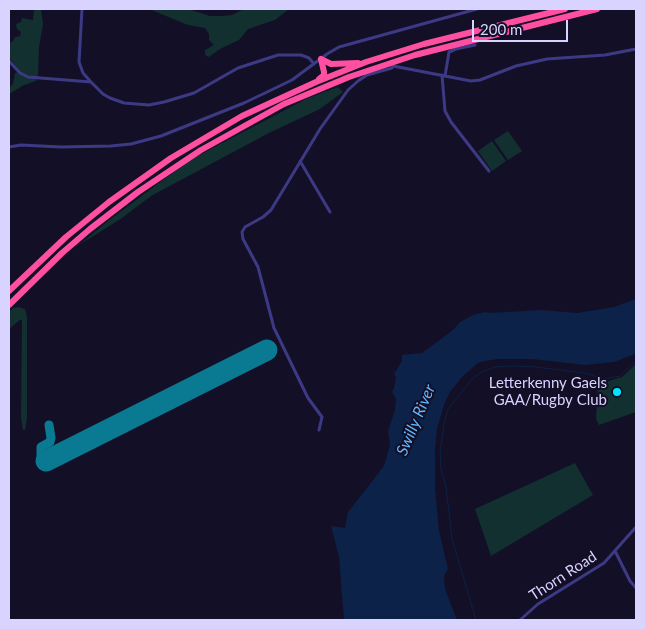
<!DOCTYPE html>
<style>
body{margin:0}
#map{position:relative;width:645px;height:629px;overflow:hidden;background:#130f26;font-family:Lato,sans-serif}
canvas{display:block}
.frame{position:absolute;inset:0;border:10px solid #d9d4ff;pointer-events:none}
.scale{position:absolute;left:472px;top:20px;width:96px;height:22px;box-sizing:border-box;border:2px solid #d9d4ff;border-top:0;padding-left:6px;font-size:15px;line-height:18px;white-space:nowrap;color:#d9d4ff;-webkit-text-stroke:4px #130f26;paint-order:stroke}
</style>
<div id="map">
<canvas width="645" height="629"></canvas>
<div class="frame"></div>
<div class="scale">200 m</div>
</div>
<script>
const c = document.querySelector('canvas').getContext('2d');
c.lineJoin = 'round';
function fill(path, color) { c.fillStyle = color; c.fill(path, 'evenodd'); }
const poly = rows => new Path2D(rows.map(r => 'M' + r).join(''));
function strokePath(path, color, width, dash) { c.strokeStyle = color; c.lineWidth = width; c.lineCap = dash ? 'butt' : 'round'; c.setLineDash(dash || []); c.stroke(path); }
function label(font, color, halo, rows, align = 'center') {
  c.font = font + ' Lato,sans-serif'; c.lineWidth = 4; c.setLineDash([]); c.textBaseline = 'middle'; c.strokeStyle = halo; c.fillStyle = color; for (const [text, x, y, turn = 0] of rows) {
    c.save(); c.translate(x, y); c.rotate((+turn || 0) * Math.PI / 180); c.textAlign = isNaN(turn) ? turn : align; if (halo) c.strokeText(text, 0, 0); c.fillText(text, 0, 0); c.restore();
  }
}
const green = poly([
 [34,9,41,9,43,24,39,47,38,75,36,81,24,85,9,94,9,88,13,84,15,73,20,72,9,57,9,44,13,41,15,37,20,36,21,32,17,29,16,24,21,22,22,18,33,20],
 [149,9,188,9,210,16,221,16,232,15,244,9,289,9,275,20,248,29,239,40,220,49,209,57,205,55,205,50,214,45,209,40,209,34,205,28,188,25],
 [338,87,343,92,320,109,269,133,151,196,122,218,79,245,108,221,190,160,306,99],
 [508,131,522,151,508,160,494,140],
 [492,141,506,161,492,171,478,151],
 [18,307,25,309,27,317,27,418,25,430,23,430,21,418,22,320,20,320,9,329,9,312,13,308],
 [636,364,636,412,599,425,596,419,598,384,622,377],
 [575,463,593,495,491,556,475,509]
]);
const water = poly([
 [636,299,636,353,635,354,614,362,585,365,532,359,498,359,484,361,478,363,462,377,450,392,444,405,437,429,435,450,435,487,439,531,448,569,444,576,445,589,457,620,344,620,339,557,331,526,345,528,348,512,384,466,390,445,388,431,395,410,396,399,392,392,394,388,396,378,394,374,402,361,402,355,422,353,453,330,460,322,473,315,485,312,490,313,541,310,577,313,614,307]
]);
const stream = poly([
 [476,620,452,539,446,487,441,469,440,452,444,423,448,409,473,378,482,372,495,367,513,366,536,367,584,373,604,379,620,376,636,361]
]);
const taxiway = poly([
 [46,461,41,458,41,447,50,442,51,438,49,425]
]);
const runway = poly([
 [46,461,267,350]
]);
const street = poly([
 [82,9,79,62,83,73,91,82],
 [9,61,20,73,28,77,91,82,103,94,110,98,124,103,149,105,164,102,194,93,238,68,278,55,301,55,309,58,314,64],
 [393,66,471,81,480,80,516,66,547,59,605,55,636,49],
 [442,75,445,111,451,122,489,171],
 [445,76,449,52,456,49,475,45],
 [9,147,21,145,61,147,111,146,131,144,161,136,244,103,265,93,292,80,327,54,339,47,477,9],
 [300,161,330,212],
 [319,430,322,417,308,398,274,328,258,267,243,239,242,232,245,227,263,217,271,210,320,129,348,90,358,81,367,75,392,68,393,62],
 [615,551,630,581,636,588],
 [520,620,538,604,604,563,636,527]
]);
const highway = poly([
 [321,59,331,64,358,63],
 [319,79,324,75,324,72,321,59],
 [9,291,66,237,109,202,171,158,242,116,316,82,366,62,424,44,565,9],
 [9,305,62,253,90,229,138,192,201,150,284,104,349,77,415,55,597,9]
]);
const markers = [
 [617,392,5,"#00e5ff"]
];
const poiNames = [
 ["Letterkenny Gaels",607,383],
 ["GAA/Rugby Club",607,400]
];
const streetNames = [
 ["Thorn Road",563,576,-33]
];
const waterNames = [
 ["Swilly River",416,420,-67]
];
fill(green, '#12302f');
fill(water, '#0c2248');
strokePath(stream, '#0c2248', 1);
strokePath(taxiway, '#0a7a92', 9);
strokePath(runway, '#0a7a92', 21);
strokePath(street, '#3d3a85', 3);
strokePath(highway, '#ff4fa3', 6);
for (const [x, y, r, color] of markers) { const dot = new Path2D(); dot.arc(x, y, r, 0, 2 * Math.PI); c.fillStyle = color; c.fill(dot); strokePath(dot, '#130f26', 2); }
label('15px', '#d9d4ff', '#130f26', poiNames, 'right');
label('15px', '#d9d4ff', '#130f26', streetNames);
label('italic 16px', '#62b6ff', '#130f26', waterNames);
</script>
